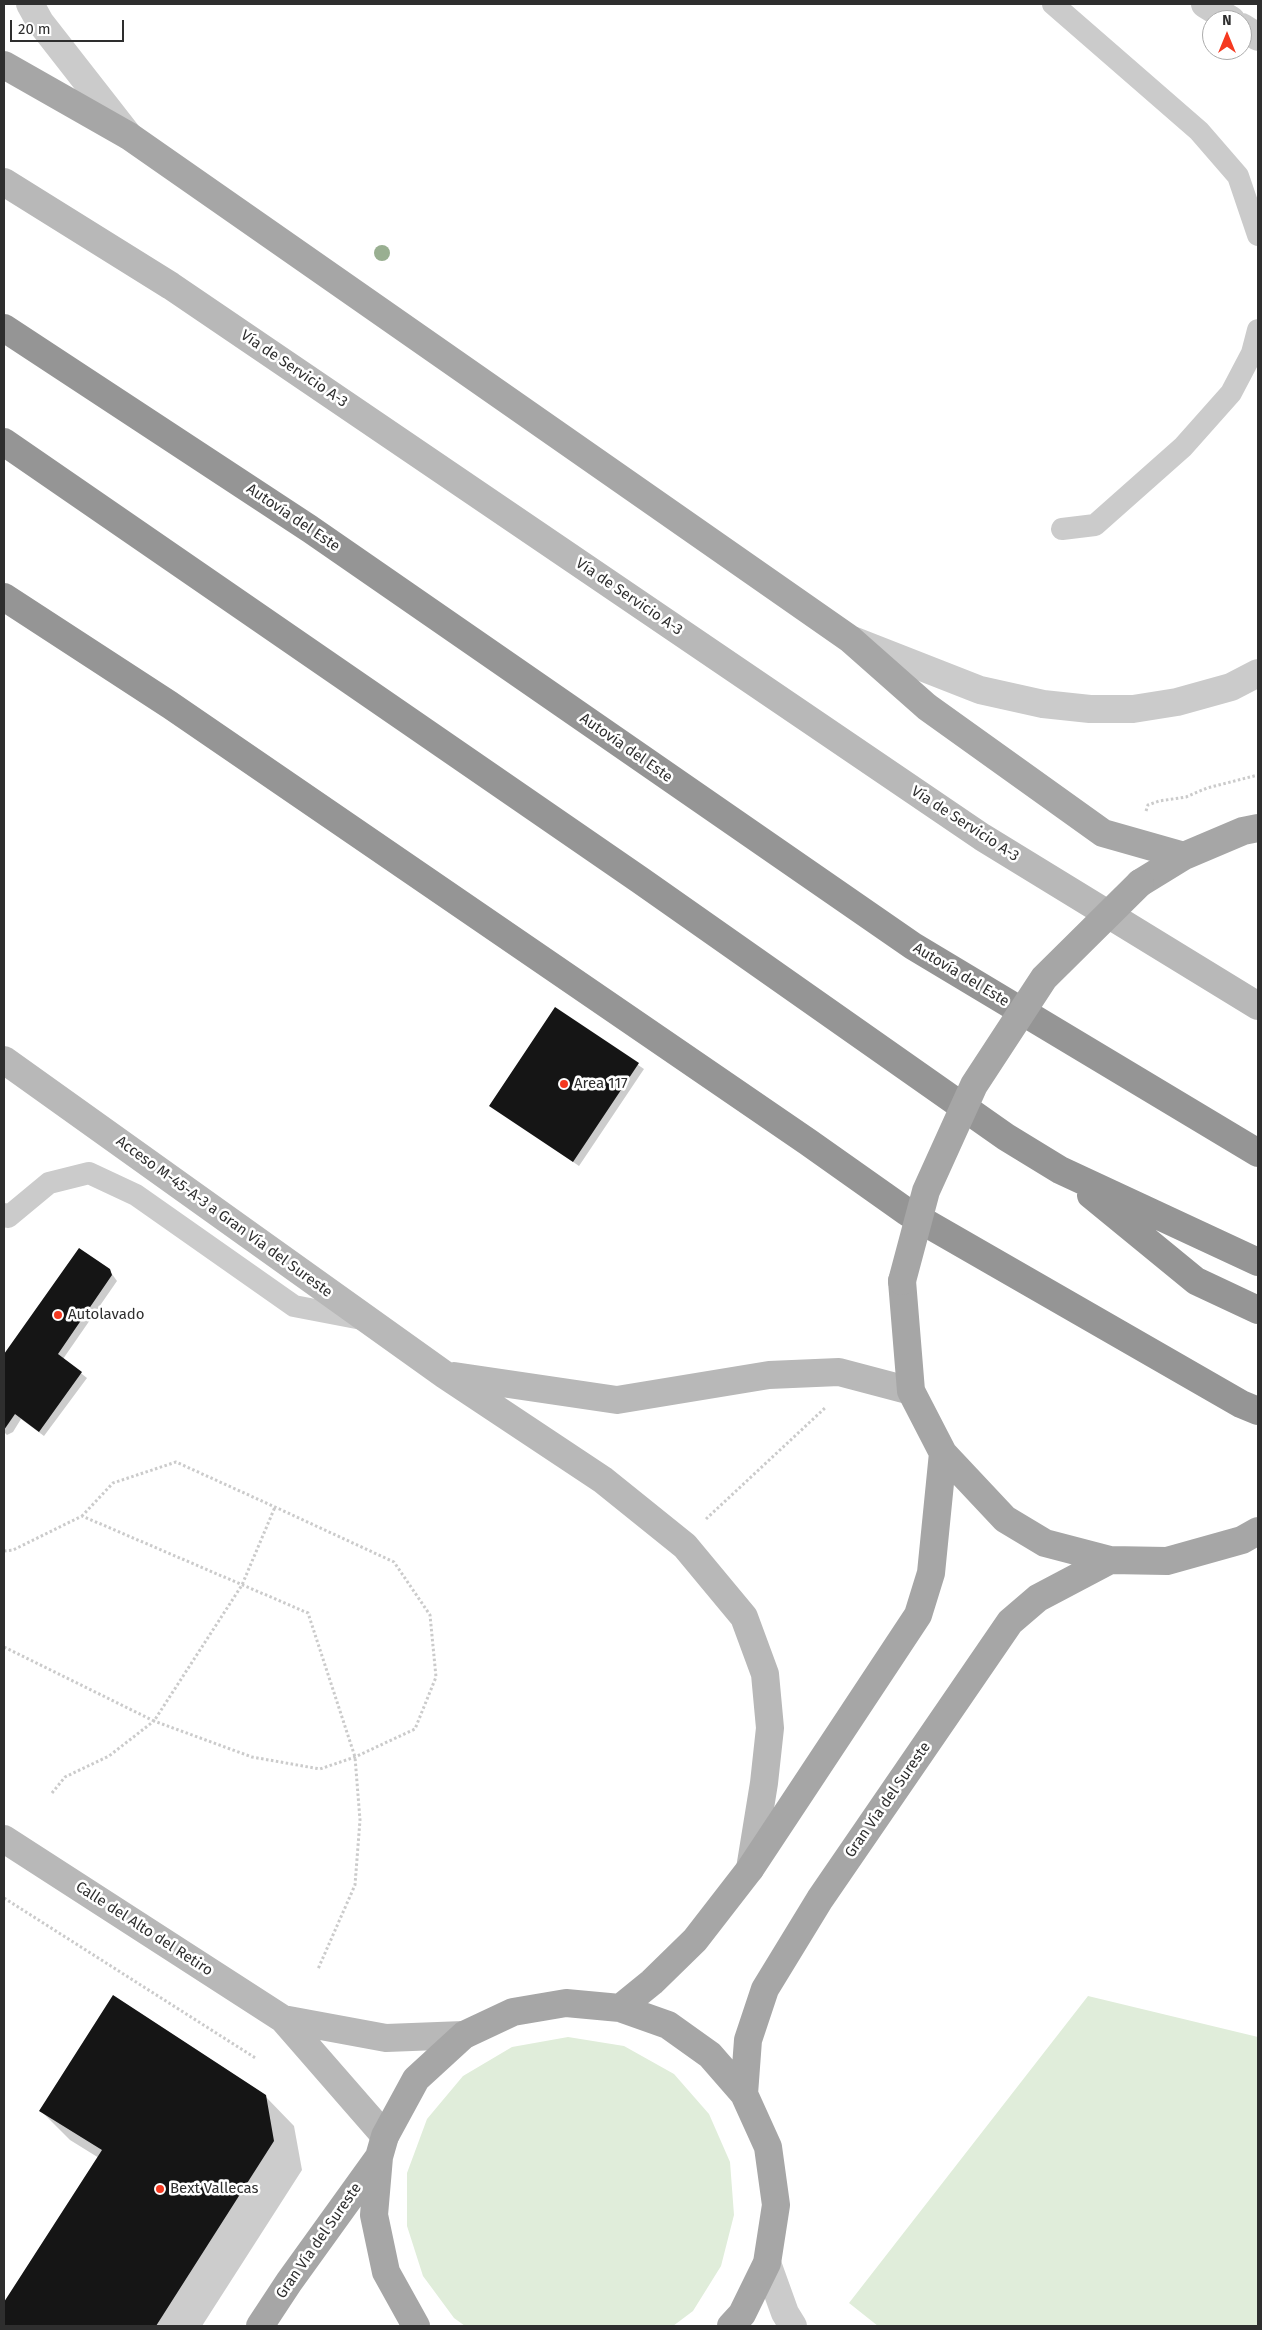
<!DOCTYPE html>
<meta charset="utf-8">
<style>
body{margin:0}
#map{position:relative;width:1262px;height:2330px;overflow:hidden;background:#fff;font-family:"Fira Sans",sans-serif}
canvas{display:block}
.frame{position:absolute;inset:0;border:5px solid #2e2e2e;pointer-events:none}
.north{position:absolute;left:1202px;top:10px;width:50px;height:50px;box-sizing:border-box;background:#fff;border:1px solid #ababab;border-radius:50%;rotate:0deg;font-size:14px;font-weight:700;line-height:20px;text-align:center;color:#2e2e2e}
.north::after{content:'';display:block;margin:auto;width:18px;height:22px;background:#f53920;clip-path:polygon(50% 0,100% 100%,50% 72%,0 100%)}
.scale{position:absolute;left:10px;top:20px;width:114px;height:22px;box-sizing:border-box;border:2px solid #2e2e2e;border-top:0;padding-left:6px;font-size:15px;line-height:18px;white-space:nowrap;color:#2e2e2e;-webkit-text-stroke:4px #fff;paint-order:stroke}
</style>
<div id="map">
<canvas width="1262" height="2330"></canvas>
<div class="frame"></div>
<div class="north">N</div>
<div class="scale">20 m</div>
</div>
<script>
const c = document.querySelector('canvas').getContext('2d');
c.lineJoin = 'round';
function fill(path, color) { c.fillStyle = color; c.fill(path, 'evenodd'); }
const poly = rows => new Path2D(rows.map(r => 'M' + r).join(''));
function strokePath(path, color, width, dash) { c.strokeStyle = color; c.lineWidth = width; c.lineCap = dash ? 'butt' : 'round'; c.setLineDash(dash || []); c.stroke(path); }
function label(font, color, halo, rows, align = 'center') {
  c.font = font + ' "Fira Sans",sans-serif'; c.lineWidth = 5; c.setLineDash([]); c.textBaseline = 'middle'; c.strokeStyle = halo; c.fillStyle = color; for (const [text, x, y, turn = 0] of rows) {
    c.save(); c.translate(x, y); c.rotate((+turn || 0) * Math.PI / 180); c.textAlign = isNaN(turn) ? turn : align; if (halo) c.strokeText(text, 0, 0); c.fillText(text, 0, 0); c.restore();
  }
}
const green = poly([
 [1088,1996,1258,2037,1258,2326,878,2326,849,2303],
 [568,2037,624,2046,674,2074,709,2114,730,2162,734,2215,721,2266,693,2311,673,2326,465,2326,454,2318,423,2276,407,2226,407,2173,427,2119,463,2076,512,2047]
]);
const shadow = poly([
 [555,1009,644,1069,579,1166,490,1105],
 [79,1249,109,1270,117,1281,63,1359,87,1378,44,1436,21,1419,13,1432,7,1435,4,1432,4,1357],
 [265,2096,294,2126,302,2170,202,2326,4,2326,4,2304,99,2158,70,2140,41,2111]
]);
const building = poly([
 [555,1007,639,1063,573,1162,489,1106],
 [79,1248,110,1269,112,1275,58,1354,82,1372,39,1432,15,1414,4,1430,4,1354],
 [113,1995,266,2095,274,2141,156,2326,4,2326,4,2302,102,2150,39,2111]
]);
const path = poly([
 [1146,811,1148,805,1159,801,1186,797,1207,788,1258,775],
 [706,1519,826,1407],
 [4,1551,13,1550,82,1516,308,1613,355,1757,360,1820,355,1885,318,1969],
 [4,1647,154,1721,242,1585,275,1507],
 [52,1793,65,1777,109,1756,154,1721,252,1757,320,1769,355,1757,415,1729,436,1677,430,1615,394,1562,275,1507,176,1462,113,1483,82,1516],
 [4,1898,257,2059]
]);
const lane = poly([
 [1053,4,1199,131,1238,176,1258,235],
 [1062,529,1095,525,1183,447,1231,393,1252,353,1258,330],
 [4,1214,8,1217,49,1183,89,1173,136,1195,294,1306,367,1320]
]);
const street = poly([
 [30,4,40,22,129,136],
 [1205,4,1231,20],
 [1242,27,1258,37],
 [855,641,980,690,1043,704,1090,709,1133,709,1177,702,1231,687,1258,673],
 [767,2263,785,2313,793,2326]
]);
const secondary = poly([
 [4,182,171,286,982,837,1258,1006],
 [4,1060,445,1375,603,1480,685,1546,744,1617,765,1674,770,1728,764,1783,750,1869],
 [454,1376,617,1400,769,1375,839,1372,911,1391],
 [4,1839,283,2019,385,2136],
 [283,2019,386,2038,464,2035]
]);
const primary = poly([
 [4,65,129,136,850,639,927,707,1103,833,1184,856],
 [1140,883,1184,856,1243,831,1258,828],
 [902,1281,911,1391,943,1453,1005,1519,1045,1543,1110,1560,1167,1561,1242,1540,1258,1531],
 [620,2008,652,1982,695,1940,750,1869,918,1615,931,1573,943,1453],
 [744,2094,748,2040,765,1989,820,1899,1010,1622,1038,1598,1110,1560],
 [260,2326,289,2282,379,2157],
 [416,2326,386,2272,374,2215,379,2157,385,2136,416,2079,464,2035,513,2012,566,2003,620,2008,668,2025,710,2055,744,2094,768,2147,776,2205,767,2263,742,2314,731,2326]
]);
const highway = poly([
 [4,328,310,529,913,946,1258,1153],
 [4,442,640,880,1006,1137,1060,1170,1258,1262],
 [4,597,170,705,808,1142,907,1212,1241,1404,1258,1411],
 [1091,1195,1196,1281,1258,1310]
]);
const primaryBridge = poly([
 [902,1281,926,1191,974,1085,1044,978,1140,883]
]);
const trees = [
 [382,253]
];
const markers = [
 [564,1084,5,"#f53920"],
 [58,1315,5,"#f53920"],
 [160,2189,5,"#f53920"]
];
const streetNames = [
 ["Vía de Servicio A-3",294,369,34],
 ["Autovía del Este",293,518,34],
 ["Vía de Servicio A-3",629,597,34],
 ["Autovía del Este",626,748,35],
 ["Vía de Servicio A-3",965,824,33],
 ["Autovía del Este",961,975,31],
 ["Acceso M-45-A-3 a Gran Vía del Sureste",224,1217,36],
 ["Gran Vía del Sureste",888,1800,-55],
 ["Calle del Alto del Retiro",144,1929,33],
 ["Gran Vía del Sureste",319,2241,-55]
];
const poiNames = [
 ["Area 117",574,1084],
 ["Autolavado",68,1315],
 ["Bext Vallecas",170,2189]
];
fill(green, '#e0edda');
fill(shadow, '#0003');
fill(building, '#151515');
strokePath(path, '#cbcbcb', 3, [2.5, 2.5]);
strokePath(lane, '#cbcbcb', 22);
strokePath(street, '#cbcbcb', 28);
strokePath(secondary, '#b8b8b8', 28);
strokePath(primary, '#a6a6a6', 28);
strokePath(highway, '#959595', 28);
strokePath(primaryBridge, '#a6a6a6', 28);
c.fillStyle = '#99af91';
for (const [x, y] of trees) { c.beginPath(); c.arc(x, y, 8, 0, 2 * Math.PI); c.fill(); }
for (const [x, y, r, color] of markers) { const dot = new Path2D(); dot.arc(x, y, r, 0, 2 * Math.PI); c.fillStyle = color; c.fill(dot); strokePath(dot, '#fff', 2); }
label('15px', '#2e2e2e', '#fff', streetNames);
label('15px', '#2e2e2e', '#fff', poiNames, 'left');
</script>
